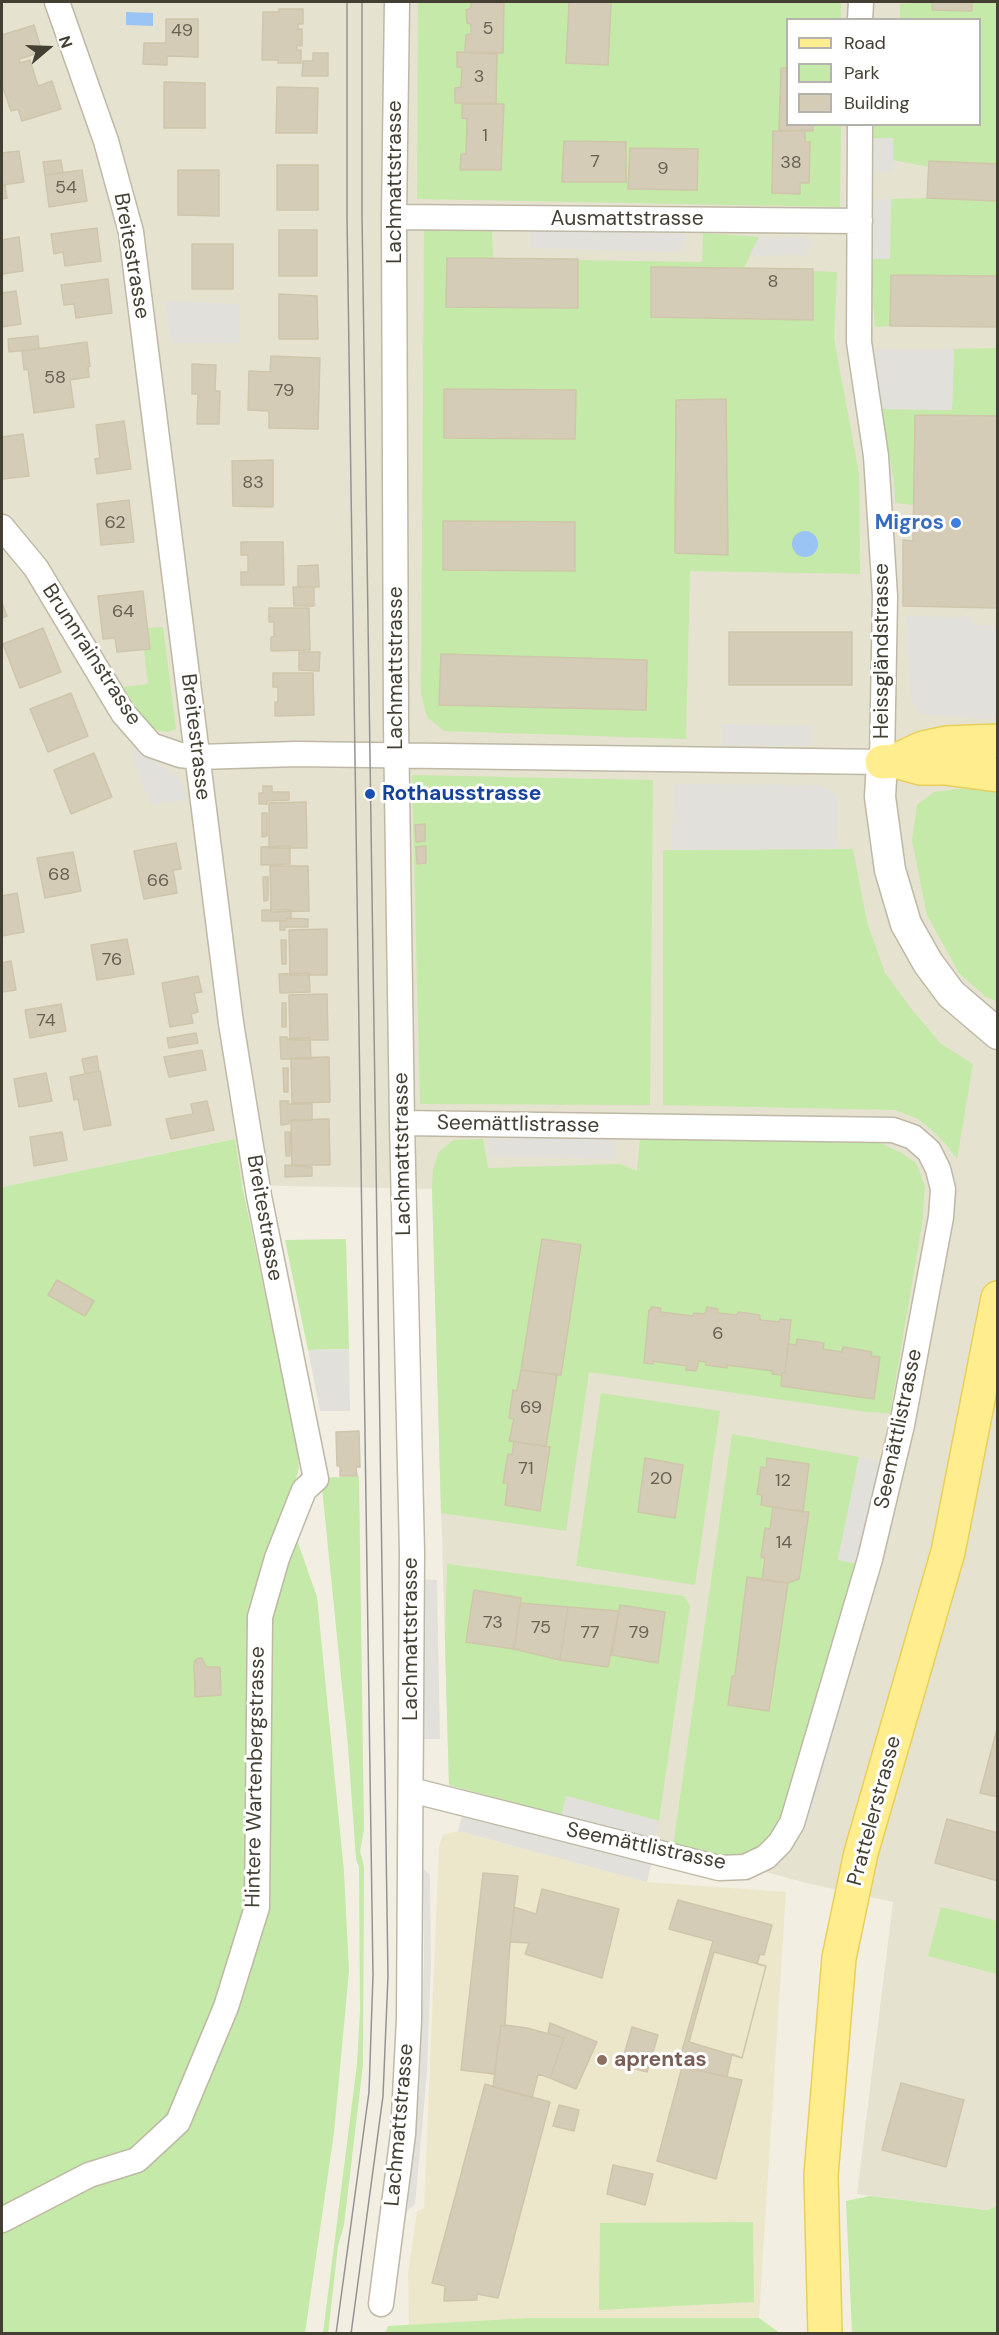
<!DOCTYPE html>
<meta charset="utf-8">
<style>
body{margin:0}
#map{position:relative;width:999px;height:2335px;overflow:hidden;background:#f2efe2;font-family:"DM Sans",sans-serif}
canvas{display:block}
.frame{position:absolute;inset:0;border:3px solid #443f33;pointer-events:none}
.legend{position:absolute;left:786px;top:18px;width:195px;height:108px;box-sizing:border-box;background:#fff;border:2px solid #b4b2ad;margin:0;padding:8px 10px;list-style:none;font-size:18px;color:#443f33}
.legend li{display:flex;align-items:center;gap:12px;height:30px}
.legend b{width:30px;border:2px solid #b4b2ad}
.north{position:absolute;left:18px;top:18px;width:60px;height:60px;-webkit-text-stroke:4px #fff;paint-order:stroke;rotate:71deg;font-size:16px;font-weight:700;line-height:24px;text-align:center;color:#443f33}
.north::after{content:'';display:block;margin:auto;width:21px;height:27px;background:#443f33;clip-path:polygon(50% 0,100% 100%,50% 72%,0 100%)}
</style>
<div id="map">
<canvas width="999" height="2335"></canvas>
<div class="frame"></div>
<ul class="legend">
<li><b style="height:8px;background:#ffed8e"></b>Road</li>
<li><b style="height:16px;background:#c4e9a8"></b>Park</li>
<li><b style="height:16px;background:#d4ccb7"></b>Building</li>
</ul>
<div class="north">N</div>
</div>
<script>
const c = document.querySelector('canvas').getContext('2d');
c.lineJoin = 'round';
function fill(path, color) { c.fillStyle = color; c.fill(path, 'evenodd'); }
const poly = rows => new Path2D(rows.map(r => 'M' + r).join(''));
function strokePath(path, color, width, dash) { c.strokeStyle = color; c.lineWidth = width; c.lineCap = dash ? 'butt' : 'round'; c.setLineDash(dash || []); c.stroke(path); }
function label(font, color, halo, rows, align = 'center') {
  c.font = font + ' "DM Sans",sans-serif'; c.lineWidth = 6; c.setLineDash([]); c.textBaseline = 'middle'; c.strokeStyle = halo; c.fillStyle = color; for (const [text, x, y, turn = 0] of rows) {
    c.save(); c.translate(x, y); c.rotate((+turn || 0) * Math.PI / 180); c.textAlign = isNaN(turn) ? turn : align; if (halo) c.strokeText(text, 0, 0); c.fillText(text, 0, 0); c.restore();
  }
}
const residential = poly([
 [2,2,997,2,997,2206,987,2210,857,2194,893,1902,806,1883,449,1785,432,1189,242,1185,235,1139,2,1187],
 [788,20,980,20,980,124,788,124]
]);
const education = poly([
 [458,1831,647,1882,786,1892,759,2318,528,2318,409,2325,408,2273,417,2211,424,2208,439,1846,443,1835]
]);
const green = poly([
 [418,2,841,2,841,19,788,20,788,124,841,125,840,207,417,199],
 [922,2,997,2,997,164,930,161,929,167,893,160,893,138,873,138,874,125,980,124,980,20,900,19,900,4],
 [927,198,997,201,997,276,891,275,890,326,875,327,870,259,890,259,891,199],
 [424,228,492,231,493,259,702,262,703,233,759,237,744,268,837,272,834,339,859,473,860,574,690,571,686,739,444,731,427,717,421,693],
 [997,348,997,416,915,415,914,505,895,503,894,481,880,409,952,410,954,349],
 [163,627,176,729,168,732,151,729,123,687,148,684,144,650,150,649,148,628],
 [412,775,653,780,650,1105,420,1104],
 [965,788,997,792,997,1001,986,997,959,973,927,915,912,840,917,805,934,792],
 [853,849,867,922,885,973,913,1011,941,1044,973,1064,957,1159,945,1143,931,1129,918,1119,895,1110,663,1105,663,850],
 [235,1139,242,1185,297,1446,299,1468,287,1511,317,1597,344,1872,349,1971,334,2133,305,2333,2,2333,2,1187],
 [483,1139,488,1168,620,1164,637,1171,640,1139,880,1143,900,1152,916,1163,925,1186,922,1224,890,1413,867,1412,589,1372,566,1531,441,1513,432,1188,433,1170,438,1153,453,1140],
 [346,1239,349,1349,308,1350,285,1240],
 [601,1393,720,1411,695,1585,576,1566],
 [732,1434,859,1457,838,1559,859,1564,785,1819,761,1850,733,1858,708,1859,673,1846],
 [359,1476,364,1830,360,1851,364,1867,363,2065,344,2225,338,2246,328,2334,323,2333,357,2064,360,2011,359,1867,356,1859,348,1746,321,1478],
 [447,1564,684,1596,690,1606,659,1821,567,1796,561,1816,449,1785,445,1644],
 [941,1907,997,1921,997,1974,928,1956],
 [870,2196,987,2210,997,2206,997,2333,852,2333,846,2201],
 [753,2222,754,2302,599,2310,600,2223],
 [528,2318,759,2318,780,2333,385,2333,388,2326]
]);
const parking = poly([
 [873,138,893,138,893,172,872,171],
 [871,199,891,199,890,259,870,259],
 [530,230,687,234,680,252,530,248],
 [759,237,813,238,806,255,749,256],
 [165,301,240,304,239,343,171,343],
 [874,349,954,349,952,410,880,409,894,481,895,503,889,503],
 [906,616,970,617,973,625,997,626,997,718,986,719,919,714,911,700],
 [722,724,812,726,812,746,722,746],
 [136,748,176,776,184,786,187,800,151,805,134,761,133,752],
 [674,784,820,785,838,797,837,849,672,850],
 [489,1137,616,1138,615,1159,489,1157],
 [349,1349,350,1411,320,1411,308,1350],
 [859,1457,880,1461,859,1564,838,1560],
 [419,1579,437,1580,440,1739,421,1739],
 [835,1705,842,1707,811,1815,804,1813],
 [566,1796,659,1821,653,1840,561,1816],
 [463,1812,652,1863,647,1882,458,1831],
 [423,1868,430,1875,431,1965,427,2073,415,2204,407,2211,420,2071,424,1962]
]);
const water = poly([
 [126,12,153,13,153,26,126,25],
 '792 544a13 13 0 1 1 26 0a13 13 0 1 1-26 0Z'
]);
const building = poly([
 [471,2,504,2,503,53,465,52,466,35,471,34,471,24,467,23,466,10,471,8,471,2],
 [569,2,611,2,608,65,566,63,569,2],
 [932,2,972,2,972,11,932,10,932,2],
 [279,9,303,9,303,24,298,24,298,29,302,29,302,46,297,45,297,50,301,50,301,63,278,63,278,60,262,60,263,12,279,12,279,9],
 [166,19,198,19,198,57,167,56,167,65,143,64,144,43,166,43,166,19],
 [34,25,42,52,19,59,20,63,30,60,38,86,52,81,61,109,22,121,18,109,11,111,2,85,2,35,34,25],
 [457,52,497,54,496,103,455,103,455,88,461,87,462,67,457,67,457,52],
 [313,53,328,53,328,76,302,76,303,61,313,61,313,53],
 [781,68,788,68,788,124,813,124,813,131,779,130,781,68],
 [164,82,205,83,205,128,164,128,164,82],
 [277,87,318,88,317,133,276,133,277,87],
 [462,104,504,104,501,170,460,170,461,154,466,154,467,119,462,118,462,104],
 [773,131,805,131,805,142,810,142,809,183,800,183,800,194,772,193,773,131],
 [564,141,626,142,626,182,562,182,564,141],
 [630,148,698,149,697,190,628,189,630,148],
 [19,151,24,182,2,185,2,153,19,151],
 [61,160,63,173,45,175,43,162,61,160],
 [929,161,998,164,998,201,927,198,929,161],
 [277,165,318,165,318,210,277,210,277,165],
 [82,170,87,201,49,207,45,175,82,170],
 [178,170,219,170,219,216,178,215,178,170],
 [2,185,5,185,7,198,2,199,2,185],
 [97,228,101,261,65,266,63,252,54,254,51,234,97,228],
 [279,230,317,230,317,276,279,276,279,230],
 [19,237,23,271,2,274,2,240,19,237],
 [192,244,233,244,233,289,192,289,192,244],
 [447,258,578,259,578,308,446,307,447,258],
 [651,267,813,269,813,320,651,317,651,267],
 [891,275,998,276,998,327,890,326,891,275],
 [108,279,112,313,76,318,74,304,64,305,61,285,108,279],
 [16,291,21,324,2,327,2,293,16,291],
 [279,294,317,296,318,339,279,339,279,294],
 [38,336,39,349,9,352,8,339,38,336],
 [87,342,90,366,88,367,89,377,70,380,74,407,34,413,28,369,24,370,22,351,87,342],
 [271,356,320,358,318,429,269,428,269,411,248,410,249,371,270,372,271,356],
 [192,364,216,365,215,391,220,391,219,424,197,424,198,394,192,394,192,364],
 [444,389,576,390,575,439,444,438,444,389],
 [726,399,728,555,675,553,676,400,726,399],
 [915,415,998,416,998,608,903,606,903,540,913,541,915,415],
 [124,421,131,469,97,474,95,459,100,458,96,425,124,421],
 [23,434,29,476,2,479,2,437,23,434],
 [273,460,273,507,233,506,232,461,273,460],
 [129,500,134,542,101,545,97,504,129,500],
 [443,521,575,522,575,571,443,570,443,521],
 [241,542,283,542,284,585,241,585,241,572,248,572,248,555,241,555,241,542],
 [318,565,319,587,298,587,298,566,318,565],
 [293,587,314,587,314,606,294,606,293,587],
 [143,591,150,649,117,652,115,638,103,639,98,596,143,591],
 [2,603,7,616,2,618,2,603],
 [269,608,309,608,310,650,271,651,271,637,274,637,274,622,269,622,269,608],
 [43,628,61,672,20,688,3,644,43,628],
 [729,632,852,632,852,685,729,685,729,632],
 [299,652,320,652,319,671,299,670,299,652],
 [441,654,647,660,646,710,439,705,441,654],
 [273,673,313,673,314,715,275,716,275,702,278,702,278,687,273,687,273,673],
 [71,693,88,736,48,752,30,709,71,693],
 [94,753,112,797,71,814,54,770,94,753],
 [263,786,272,786,272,792,289,792,289,800,267,801,267,804,259,804,259,793,263,793,263,786],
 [306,802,307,848,269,848,269,803,306,802],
 [262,813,267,813,267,836,262,837,262,813],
 [425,824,425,841,416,842,415,825,425,824],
 [176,843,181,869,173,870,177,893,144,899,134,851,176,843],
 [290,846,290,864,261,865,261,847,290,846],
 [426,846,426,863,417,864,416,847,426,846],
 [73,852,81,891,45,898,37,858,73,852],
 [270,866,308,866,309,911,271,912,270,866],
 [263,877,268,877,268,900,264,901,263,877],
 [17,893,24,932,2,936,2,896,17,893],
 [262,910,291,910,291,919,286,918,286,921,262,921,262,910],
 [286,918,308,919,308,927,285,927,285,930,280,930,280,921,286,921,286,918],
 [327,929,327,975,290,975,289,930,327,929],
 [127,939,134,974,97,980,91,945,127,939],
 [281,940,286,940,286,964,282,964,281,940],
 [11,961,16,990,2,992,2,963,11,961],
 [309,973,310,992,280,993,279,974,309,973],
 [198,976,202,992,194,993,198,1012,191,1014,193,1023,170,1027,162,983,198,976],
 [327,994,328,1040,290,1040,289,995,327,994],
 [282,1003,286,1003,286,1027,282,1027,282,1003],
 [61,1004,66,1031,30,1038,25,1010,61,1004],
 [196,1033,198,1043,169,1048,167,1038,196,1033],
 [280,1037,287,1037,287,1039,310,1038,311,1059,281,1059,280,1037],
 [202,1050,206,1070,169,1077,164,1057,202,1050],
 [97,1056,99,1071,85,1074,82,1059,97,1056],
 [329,1057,330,1102,292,1103,291,1058,329,1057],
 [283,1068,288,1068,288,1092,284,1092,283,1068],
 [100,1071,111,1125,84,1130,78,1099,74,1100,70,1077,100,1071],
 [46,1073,52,1101,19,1107,14,1079,46,1073],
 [207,1101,214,1130,171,1139,166,1119,193,1114,191,1104,207,1101],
 [280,1101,289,1101,288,1104,312,1104,312,1120,289,1121,289,1124,281,1125,280,1101],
 [329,1119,330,1165,292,1165,291,1120,329,1119],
 [62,1132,67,1160,34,1166,30,1137,62,1132],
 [285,1132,290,1132,290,1156,286,1156,285,1132],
 [285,1165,312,1167,312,1176,285,1177,285,1165],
 [542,1239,581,1245,561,1375,521,1370,542,1239],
 [57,1280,94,1301,85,1316,48,1295,57,1280],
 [651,1307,661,1308,660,1312,693,1316,694,1313,705,1314,707,1307,718,1309,718,1313,737,1315,738,1312,760,1315,760,1320,779,1322,780,1319,791,1320,785,1373,782,1373,782,1375,772,1374,773,1371,727,1365,727,1368,706,1365,706,1362,699,1361,696,1371,686,1370,687,1366,653,1361,653,1364,644,1363,649,1310,651,1310,651,1307],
 [797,1339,824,1343,823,1349,842,1352,843,1347,872,1352,871,1356,880,1357,874,1399,781,1386,782,1373,785,1373,788,1344,796,1345,797,1339],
 [521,1370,557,1375,546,1446,509,1441,514,1419,509,1418,513,1390,517,1391,521,1370],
 [359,1431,360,1467,356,1467,357,1476,340,1476,340,1466,337,1466,336,1432,359,1431],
 [514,1442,550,1447,540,1511,505,1505,508,1483,503,1483,508,1454,512,1455,514,1442],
 [645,1458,683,1465,675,1518,638,1512,645,1458],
 [767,1458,809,1464,803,1512,761,1505,762,1495,757,1494,761,1467,766,1468,767,1458],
 [773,1507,809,1512,799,1579,788,1583,762,1580,765,1558,761,1557,765,1528,770,1529,773,1507],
 [747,1577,788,1583,769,1711,728,1705,732,1676,735,1676,747,1577],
 [474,1590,521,1598,514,1649,466,1642,474,1590],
 [520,1603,568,1607,560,1660,514,1649,520,1603],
 [620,1605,665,1612,658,1663,612,1655,620,1605],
 [568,1607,619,1611,608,1667,560,1660,568,1607],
 [198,1658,202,1658,206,1667,220,1667,221,1695,195,1697,194,1666,195,1661,198,1658],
 [998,1725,998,1797,980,1793,998,1725],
 [947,1819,998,1833,998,1881,935,1863,947,1819],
 [483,1873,518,1876,510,1942,505,2025,501,2026,494,2074,461,2070,483,1873],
 [542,1889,619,1909,602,1978,525,1954,529,1943,510,1942,514,1907,536,1914,542,1889],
 [678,1900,772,1925,764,1955,760,1954,757,1964,766,1966,742,2058,732,2054,727,2077,678,2065,713,1941,669,1929,678,1900],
 [714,1952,766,1966,742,2058,689,2042,714,1952],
 [550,2023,597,2042,576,2089,550,2078,564,2038,548,2033,550,2023],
 [505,2025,527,2028,564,2038,550,2078,538,2074,532,2098,493,2087,501,2026,505,2025],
 [632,2027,658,2035,647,2072,621,2065,632,2027],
 [682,2067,742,2080,716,2179,657,2161,682,2067],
 [901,2083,964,2100,946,2167,882,2150,901,2083],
 [485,2084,550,2102,498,2298,477,2294,477,2300,444,2301,445,2286,432,2283,485,2084],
 [559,2105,579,2110,574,2131,553,2126,559,2105],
 [613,2165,653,2174,645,2205,607,2194,613,2165]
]);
const minor = poly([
 [860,20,861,2],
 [394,217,860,221],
 [2,527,36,568,123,713,151,745,180,755,198,757,296,754,882,762,885,596,876,456,859,342,860,124],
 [402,1123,893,1130,913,1137,929,1151,938,1169,943,1189,941,1217,902,1425,870,1559,792,1823,780,1843,766,1857,745,1867,719,1868,411,1790],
 [2,2220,89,2175,137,2160,178,2122,226,2007,257,1907,260,1617,277,1558,304,1490,316,1479,259,1196,231,1023,131,232,106,141,57,2],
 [381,2304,403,2134,409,2020,412,1552,402,1123,396,724,394,217,397,2]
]);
const tertiary = poly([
 [882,762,880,797,890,870,906,924,928,963,951,994,998,1034]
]);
const primary = poly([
 [895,761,923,748,946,743,998,741],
 [882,762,895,761,921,768,945,768,998,775],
 [825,2334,821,2175,839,1958,861,1853,948,1552,998,1298]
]);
const tram = poly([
 [336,2334,369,2092,373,1975,347,217,347,2],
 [351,2334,383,2096,388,1976,362,215,362,2]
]);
const markers = [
 [956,523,6,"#3f7fe0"],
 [370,794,6,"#1a4fb4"],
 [602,2060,6,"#8d6e63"]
];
const numberNames = [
 ["5",488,29],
 ["49",182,31],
 ["3",479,77],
 ["1",485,136],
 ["7",595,162],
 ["38",791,163],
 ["9",663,169],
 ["54",66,188],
 ["8",773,282],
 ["58",55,378],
 ["79",284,391],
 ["83",253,483],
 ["62",115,523],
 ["64",123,612],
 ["68",59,875],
 ["66",158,881],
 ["76",112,960],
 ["74",46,1021],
 ["6",718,1334],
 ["69",531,1408],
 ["71",526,1469],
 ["20",661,1479],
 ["12",783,1481],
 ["14",784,1543],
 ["73",493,1623],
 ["75",541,1628],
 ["77",590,1633],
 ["79",639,1633]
];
const streetNames = [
 ["Lachmattstrasse",395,182,-90],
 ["Ausmattstrasse",627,219],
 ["Breitestrasse",131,256,80],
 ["Heissgländstrasse",882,651,-90],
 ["Brunnrainstrasse",91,655,57],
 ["Lachmattstrasse",396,668,-90],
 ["Breitestrasse",195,737,83],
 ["Seemättlistrasse",518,1125,1],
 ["Lachmattstrasse",403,1154,-91],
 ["Breitestrasse",264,1218,80],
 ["Seemättlistrasse",899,1429,-78],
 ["Lachmattstrasse",411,1639,-90],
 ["Hintere Wartenbergstrasse",256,1777,-89],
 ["Prattelerstrasse",875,1811,-75],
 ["Seemättlistrasse",646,1847,12],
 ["Lachmattstrasse",400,2125,-85]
];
const shopNames = [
 ["Migros",944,523]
];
const transitNames = [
 ["Rothausstrasse",382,794]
];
const educationNames = [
 ["aprentas",614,2060]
];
fill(residential, '#e6e2d0');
fill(education, '#ece7cb');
fill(green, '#c4e9a8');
fill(parking, '#e2e0db');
fill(water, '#9ac4f3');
fill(building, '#d4ccb7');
strokePath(building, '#cfc5aa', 1.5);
strokePath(minor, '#beb8a5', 27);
strokePath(tertiary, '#beb8a5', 33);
strokePath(primary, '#e8cf5a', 36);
strokePath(minor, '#fff', 24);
strokePath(tertiary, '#fff', 30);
strokePath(primary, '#ffed8e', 33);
strokePath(tram, '#939393', 1.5);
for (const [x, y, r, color] of markers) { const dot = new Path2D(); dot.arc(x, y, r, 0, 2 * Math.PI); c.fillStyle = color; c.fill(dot); strokePath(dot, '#fff', 2); }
label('18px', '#686254', null, numberNames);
label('21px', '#443f33', '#fff', streetNames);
label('bold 21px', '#366cbe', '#fff', shopNames, 'right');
label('bold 21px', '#164399', '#fff', transitNames, 'left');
label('bold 21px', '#785e54', '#fff', educationNames, 'left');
</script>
